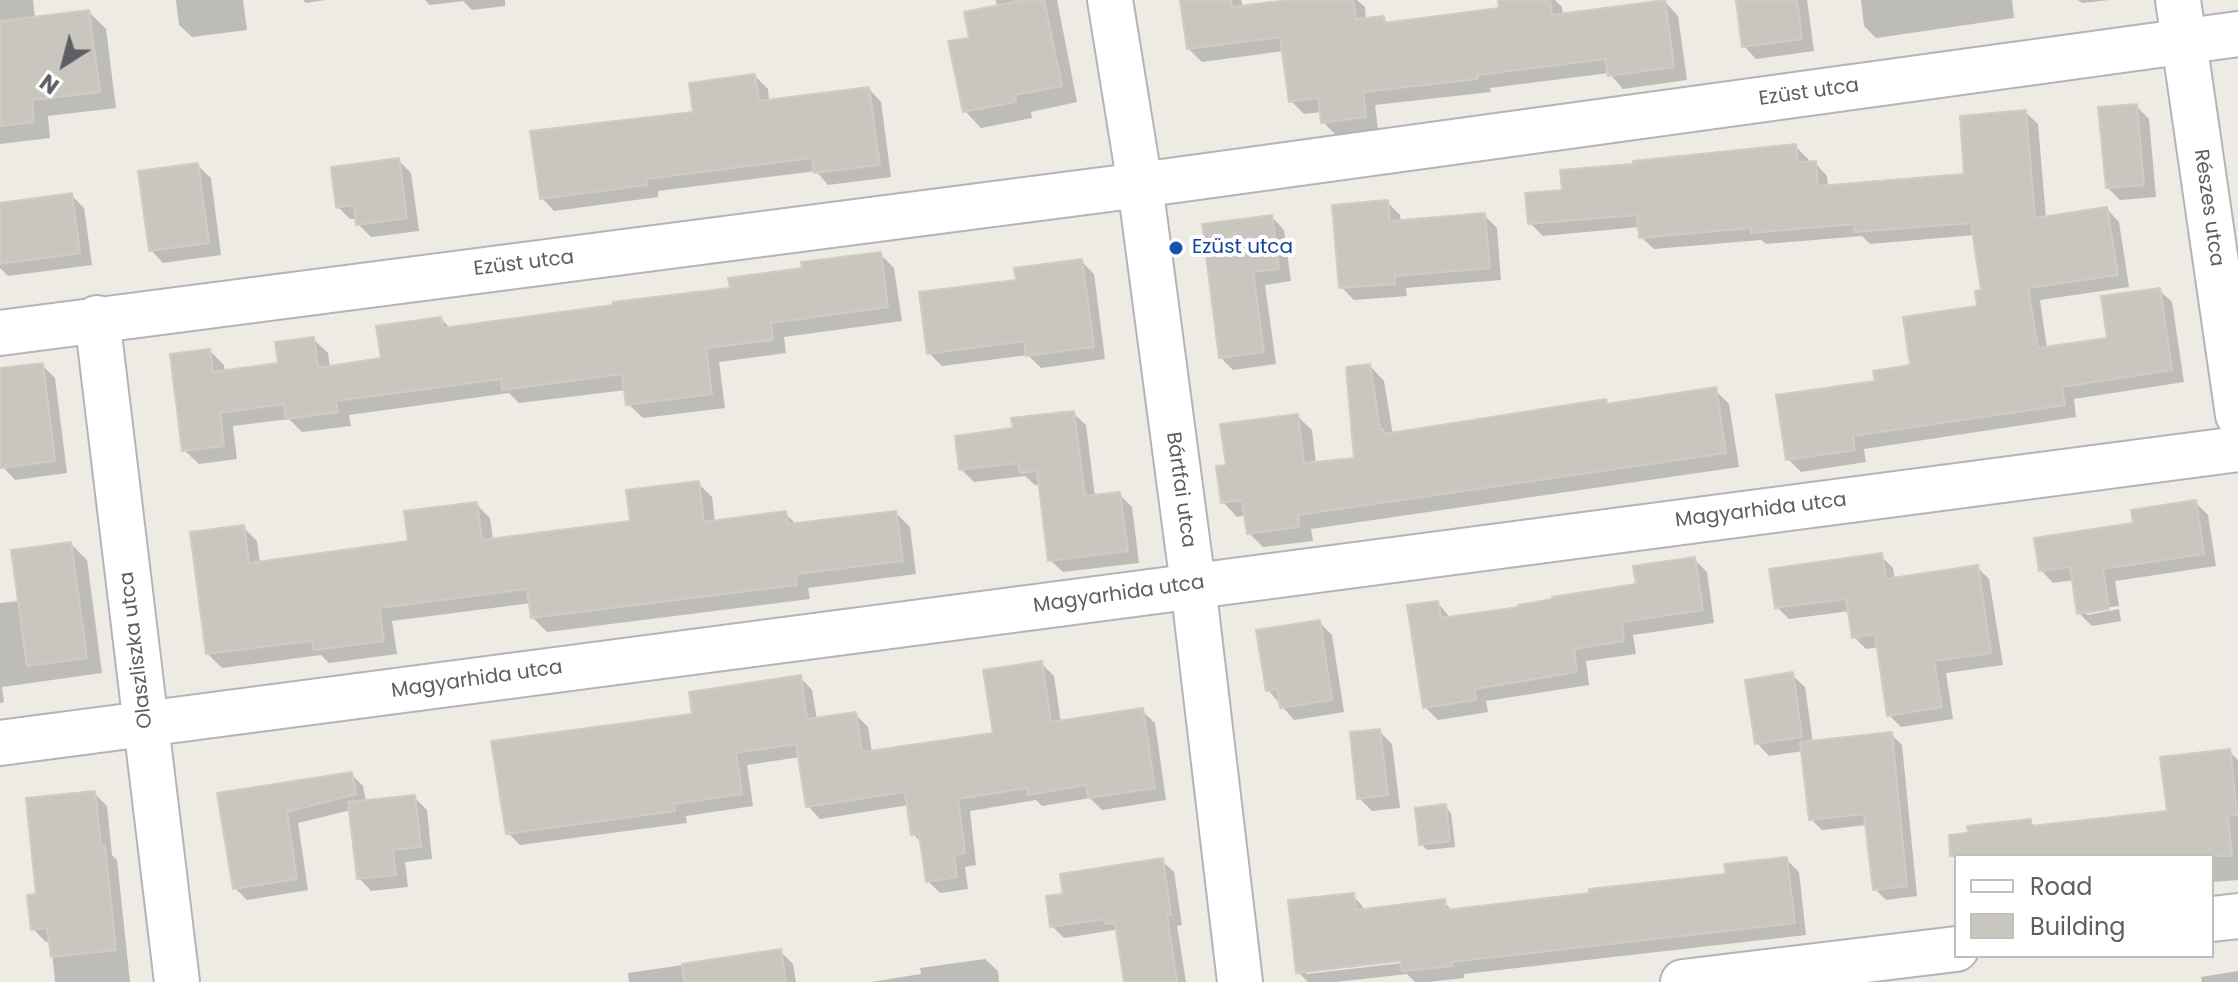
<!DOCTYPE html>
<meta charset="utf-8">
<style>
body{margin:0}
#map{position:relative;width:2238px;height:982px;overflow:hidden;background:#edebe4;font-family:Poppins,sans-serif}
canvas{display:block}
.legend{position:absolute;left:1954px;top:854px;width:260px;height:104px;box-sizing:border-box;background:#fff;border:2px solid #bebfc1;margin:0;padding:10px 14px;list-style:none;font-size:24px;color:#5c5f63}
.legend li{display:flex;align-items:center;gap:16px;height:40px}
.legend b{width:40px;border:2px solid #bebfc1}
.north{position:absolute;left:24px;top:24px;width:80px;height:80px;-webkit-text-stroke:6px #fff;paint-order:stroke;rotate:216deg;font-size:22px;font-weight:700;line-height:32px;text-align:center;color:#5c5f63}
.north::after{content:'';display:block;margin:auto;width:28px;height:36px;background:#5c5f63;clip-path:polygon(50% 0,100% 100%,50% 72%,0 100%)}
</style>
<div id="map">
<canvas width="2238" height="982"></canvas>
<ul class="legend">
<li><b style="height:10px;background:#fff"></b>Road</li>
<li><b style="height:22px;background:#c9c6c0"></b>Building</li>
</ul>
<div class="north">N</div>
</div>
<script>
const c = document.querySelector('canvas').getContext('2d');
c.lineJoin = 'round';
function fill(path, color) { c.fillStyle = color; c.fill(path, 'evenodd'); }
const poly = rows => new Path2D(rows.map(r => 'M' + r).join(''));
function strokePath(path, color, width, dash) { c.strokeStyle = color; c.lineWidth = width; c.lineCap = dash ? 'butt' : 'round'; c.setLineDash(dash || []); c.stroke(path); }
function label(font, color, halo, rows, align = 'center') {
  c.font = font + ' Poppins,sans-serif'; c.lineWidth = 8; c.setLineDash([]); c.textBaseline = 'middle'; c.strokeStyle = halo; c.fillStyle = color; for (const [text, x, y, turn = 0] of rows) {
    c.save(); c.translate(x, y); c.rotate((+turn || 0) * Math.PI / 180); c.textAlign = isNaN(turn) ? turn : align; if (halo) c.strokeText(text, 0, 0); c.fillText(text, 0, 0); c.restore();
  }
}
const shadow = poly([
 [0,0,33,0,35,19,89,12,106,29,116,108,48,116,50,138,0,144],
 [176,0,243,0,247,30,192,37,179,25],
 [303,0,325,0,306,3],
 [425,0,505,0,505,6,472,10,463,1,430,5],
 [996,0,1057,0,1077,102,1031,112,1032,118,981,128,965,111,971,39,997,7],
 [1181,0,1241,0,1243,8,1304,0,1357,0,1365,7,1366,20,1383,18,1389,24,1501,10,1500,0,1555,0,1562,7,1563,16,1665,2,1678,16,1687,80,1623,89,1609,73,1490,88,1491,92,1375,105,1378,130,1337,136,1323,122,1322,112,1304,114,1291,101,1284,51,1202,62,1188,48],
 [1738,0,1807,0,1814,51,1756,59,1744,46],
 [1861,0,2012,0,2014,18,1876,38,1864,26],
 [2078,0,2109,0,2082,3],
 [755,76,768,89,769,102,869,89,881,102,891,177,828,185,816,171,658,191,658,197,554,211,542,198,695,113],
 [2136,106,2149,119,2156,197,2120,200,2107,187],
 [2025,112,2038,124,2046,218,2107,209,2119,222,2129,287,2040,300,2047,349,2109,339,2159,290,2172,302,2184,382,2074,399,2076,417,1864,449,1866,462,1801,472,1788,459,1877,382,1912,367,1979,307,1983,292,1975,235,1870,244,1862,236,1766,244,1761,240,1654,249,1641,237,1640,227,1543,236,1530,223,1564,191,1795,146,1808,159,1808,164,1815,163,1827,176,1828,187,1967,176],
 [399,161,411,173,419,231,371,237,358,224,358,219,350,219,338,207],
 [198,166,211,178,221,255,163,263,151,250],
 [71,195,84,208,92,265,8,276,0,268,0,205],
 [1387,202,1400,215,1401,222,1484,215,1497,228,1501,280,1406,288,1407,296,1354,300,1341,287],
 [1272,217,1284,230,1291,281,1265,285,1276,364,1233,370,1220,357],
 [880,254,894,268,902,321,784,337,786,353,719,362,725,408,643,418,628,404,626,390,519,403,509,393,349,415,351,426,302,432,289,419,233,426,237,459,199,464,184,450,210,351,224,365,225,372,280,365,313,339,328,353,330,368,383,360,441,319,451,329,732,290],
 [1081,261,1094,274,1105,359,1041,368,1028,355,942,366,929,353,1018,281],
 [42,365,55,378,67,473,15,480,3,467,0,448,0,370],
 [1370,366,1384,381,1393,435,1606,401,1610,406,1715,390,1729,404,1739,467,1311,529,1313,541,1263,547,1249,533,1246,515,1237,517,1223,502,1228,467,1297,416,1312,430,1316,464,1356,459],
 [1073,413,1086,425,1095,497,1119,494,1132,507,1139,563,1063,572,1050,560,1041,484,1035,485,1025,476,974,482,961,469,1015,430],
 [698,483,712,497,715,522,785,513,797,525,896,513,910,527,916,574,808,588,810,599,547,632,533,618,531,603,392,621,397,654,329,663,321,655,222,668,208,654,243,527,257,541,260,563,410,543,476,504,490,518,493,540,632,522],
 [2195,502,2208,515,2216,566,2115,581,2119,606,2087,610,2087,615,2119,609,2121,621,2092,626,2079,613,2074,580,2053,583,2041,570],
 [71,544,87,560,102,673,2,687,4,702,0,703,0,603,20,601],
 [1881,556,1893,568,1895,580,1977,567,1989,579,2003,665,1946,673,1953,719,1901,727,1889,715,1879,647,1866,649,1854,637,1850,611,1789,619,1777,607],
 [1694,559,1707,572,1714,623,1633,635,1636,654,1586,661,1589,685,1486,701,1488,712,1438,720,1425,707,1438,603,1451,619,1521,609,1638,586],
 [1319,622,1332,635,1344,712,1294,720,1268,690],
 [1041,663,1054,676,1061,723,1142,711,1155,723,1166,800,1102,810,1090,798,1042,806,1036,800,970,811,976,865,965,867,968,889,940,893,928,881,923,844,913,834,909,805,820,819,808,806,800,757,747,765,753,806,686,816,687,823,520,845,508,833,695,715,800,677,812,690,817,720,856,715,868,727,872,752,995,735],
 [1792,675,1805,687,1813,743,1891,734,1902,745,1917,896,1886,900,1875,889,1867,825,1822,830,1811,819,1803,751,1769,756,1757,743],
 [1379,731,1392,744,1400,808,1372,811,1359,798],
 [2229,751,2238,760,2238,880,2212,882,2212,856,1973,856,2030,821,2036,827,2169,812],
 [351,774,363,786,366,802,414,797,427,810,432,859,405,862,408,887,371,891,359,878,351,810,298,823,308,890,247,900,235,888,220,795],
 [94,793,107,806,112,855,117,860,130,982,55,982,51,941,46,942,33,929,38,896],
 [1445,807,1451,813,1455,847,1427,850,1421,844],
 [1786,859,1799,872,1806,935,1464,974,1464,978,1428,982,1415,982,1407,974,1336,982,1308,982,1298,972,1353,895,1366,911,1444,902,1453,911,1728,876],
 [1410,958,1411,962,1306,974,1306,970],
 [1162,861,1174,872,1182,925,1177,926,1186,982,1126,982,1119,935,1115,930,1064,938,1052,926,1065,895],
 [780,951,793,964,796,982,629,982,628,973],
 [985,959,998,971,999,982,871,982,921,974,920,968],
 [2238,971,2238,982,2202,982,2201,977]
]);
const building = poly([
 [1024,0,1044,0,1062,86,1015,95,1016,102,963,112,948,41,969,38,964,12,1024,0],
 [1180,0,1231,0,1232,7,1288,0,1353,0,1356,19,1384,16,1384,23,1499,8,1498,0,1550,0,1552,15,1665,0,1674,67,1608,76,1605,59,1478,75,1478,79,1363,92,1366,117,1321,123,1318,98,1289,102,1280,37,1187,49,1180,0],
 [1736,0,1797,0,1802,39,1742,47,1736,0],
 [89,10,100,92,32,100,34,122,0,126,0,21,89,10],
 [755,74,759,101,869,87,880,165,814,173,812,158,646,179,647,185,540,199,530,131,693,112,689,83,755,74],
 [2137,104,2144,185,2106,188,2098,107,2137,104],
 [2026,110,2035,218,2107,207,2118,275,2028,288,2038,348,2107,338,2101,296,2160,288,2172,370,2062,387,2065,405,1853,436,1855,450,1786,460,1776,395,1875,381,1873,371,1910,365,1903,317,1977,306,1975,291,1981,290,1971,223,1855,232,1854,224,1751,233,1751,228,1639,238,1637,215,1528,224,1525,193,1562,190,1560,170,1633,164,1633,161,1796,144,1798,162,1816,161,1818,186,1964,174,1960,116,2026,110],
 [399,158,407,218,356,225,354,205,336,208,331,167,399,158],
 [198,163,209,243,149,251,138,171,198,163],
 [72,193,80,253,0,264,0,203,72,193],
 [1388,200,1390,221,1485,213,1490,268,1395,276,1395,284,1339,288,1332,205,1388,200],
 [1272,215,1279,269,1253,272,1264,352,1219,358,1202,224,1272,215],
 [881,252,888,307,771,323,773,340,706,348,712,394,626,405,622,374,502,390,501,379,336,401,338,412,286,419,284,404,220,413,224,446,182,451,170,354,210,349,213,372,278,363,275,342,314,337,318,368,381,358,376,326,441,317,443,328,613,305,613,302,730,288,728,278,802,268,801,262,881,252],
 [1082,259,1094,347,1026,356,1024,341,927,354,919,292,1016,280,1014,268,1082,259],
 [43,363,55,461,0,468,0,368,43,363],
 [1370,364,1380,429,1383,429,1384,434,1606,399,1607,404,1716,387,1726,453,1298,515,1299,527,1247,534,1242,500,1221,503,1216,466,1226,465,1220,424,1298,414,1304,463,1354,458,1346,367,1370,364],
 [1074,411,1085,496,1120,492,1128,551,1048,561,1037,471,1020,473,1018,463,959,470,955,436,1013,428,1011,418,1074,411],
 [699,481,704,522,786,511,788,524,896,511,903,561,796,574,797,585,531,618,527,589,379,608,384,641,314,650,312,641,206,654,190,532,244,525,249,563,408,541,404,511,477,502,482,540,630,521,626,490,699,481],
 [2196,500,2204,554,2103,569,2109,609,2077,614,2070,567,2039,571,2034,538,2133,523,2131,510,2196,500],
 [71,542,87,658,27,666,11,550,71,542],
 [1882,553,1886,579,1978,565,1991,653,1934,661,1942,707,1887,716,1875,634,1852,638,1846,599,1775,608,1769,569,1882,553],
 [1695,557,1703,610,1622,622,1624,641,1574,649,1577,672,1475,689,1476,700,1423,708,1407,605,1438,601,1441,618,1519,607,1518,605,1553,599,1552,597,1636,584,1633,566,1695,557],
 [1320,620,1332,700,1280,708,1277,689,1266,691,1256,630,1320,620],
 [1042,661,1051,722,1143,708,1155,788,1088,798,1086,785,1028,795,1027,788,958,799,965,853,954,855,957,877,926,882,919,834,911,835,905,792,806,807,796,744,736,753,742,794,674,804,675,811,506,834,491,741,692,714,689,692,801,675,807,719,856,712,862,752,993,733,983,670,1042,661],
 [1793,672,1802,737,1755,744,1745,680,1793,672],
 [1380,729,1388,795,1357,799,1350,732,1380,729],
 [1892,732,1907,886,1873,890,1864,814,1809,820,1800,742,1892,732],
 [2230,749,2237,815,2228,816,2232,856,1950,856,1949,835,1968,833,1967,826,2031,819,2031,826,2167,811,2160,757,2230,749],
 [352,772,356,794,287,812,297,879,233,889,217,793,352,772],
 [95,791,101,846,105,845,116,950,51,957,47,928,31,930,27,895,36,894,26,798,95,791],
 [415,795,421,847,393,850,396,875,357,879,348,802,415,795],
 [1446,804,1450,841,1419,845,1415,808,1446,804],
 [1787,857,1795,923,1452,962,1452,966,1402,971,1400,961,1296,973,1288,900,1354,893,1356,910,1445,899,1446,910,1589,893,1589,889,1726,874,1724,864,1787,857],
 [1163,858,1171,915,1167,915,1177,982,1124,982,1115,923,1106,924,1105,919,1050,927,1046,896,1063,894,1060,874,1163,858],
 [781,949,786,982,684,982,682,964,781,949]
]);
const street = poly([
 [1110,0,1140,185,1193,585,1240,982],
 [2178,0,2238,415],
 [97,318,177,982],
 [0,333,1140,185,2238,34],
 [0,743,2238,449],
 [2212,919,2238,916],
 [1683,982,1956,949]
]);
const markers = [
 [1176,248,8,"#1a4fb4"]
];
const streetNames = [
 ["Ezüst utca",1809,93,-8],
 ["Részes utca",2208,208,82],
 ["Ezüst utca",524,264,-7],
 ["Bártfai utca",1180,490,82],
 ["Magyarhida utca",1761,511,-7],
 ["Magyarhida utca",1119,595,-8],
 ["Olaszliszka utca",137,650,-97],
 ["Magyarhida utca",477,680,-8]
];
const transitNames = [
 ["Ezüst utca",1192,248]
];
fill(shadow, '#0003');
fill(building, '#c9c6c0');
strokePath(building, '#d1ccc3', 2);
strokePath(street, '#b1b4b8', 48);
strokePath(street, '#fff', 44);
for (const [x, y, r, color] of markers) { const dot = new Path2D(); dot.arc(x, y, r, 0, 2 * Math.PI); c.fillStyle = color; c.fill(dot); strokePath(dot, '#fff', 3); }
label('20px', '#5c5f63', '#fff', streetNames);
label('20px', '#164399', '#fff', transitNames, 'left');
</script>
